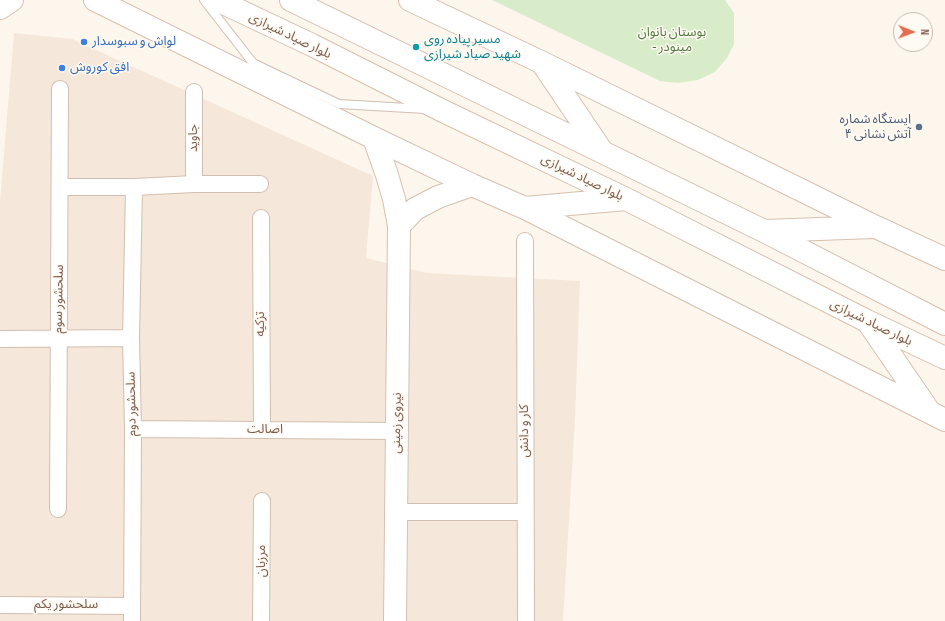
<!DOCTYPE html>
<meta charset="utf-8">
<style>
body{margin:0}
#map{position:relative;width:945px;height:621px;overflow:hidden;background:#fdf6ec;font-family:"Sofia Sans Condensed",sans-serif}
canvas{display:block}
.north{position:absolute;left:893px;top:12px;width:40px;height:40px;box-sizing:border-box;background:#fffaf3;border:1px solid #cabbb1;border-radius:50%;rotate:91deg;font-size:11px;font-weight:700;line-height:16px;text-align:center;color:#7a5c4d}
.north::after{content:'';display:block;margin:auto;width:14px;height:18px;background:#e76f51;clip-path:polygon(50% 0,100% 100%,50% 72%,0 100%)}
</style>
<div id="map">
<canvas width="945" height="621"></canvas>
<div class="north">N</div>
</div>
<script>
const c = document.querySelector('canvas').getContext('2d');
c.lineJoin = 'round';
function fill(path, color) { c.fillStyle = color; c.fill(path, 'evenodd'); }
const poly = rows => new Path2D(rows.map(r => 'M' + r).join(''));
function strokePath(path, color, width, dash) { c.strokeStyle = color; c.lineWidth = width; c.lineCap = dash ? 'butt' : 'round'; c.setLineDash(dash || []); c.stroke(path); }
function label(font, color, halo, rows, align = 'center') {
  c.font = font + ' "Sofia Sans Condensed","Noto Sans Arabic",sans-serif'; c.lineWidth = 3; c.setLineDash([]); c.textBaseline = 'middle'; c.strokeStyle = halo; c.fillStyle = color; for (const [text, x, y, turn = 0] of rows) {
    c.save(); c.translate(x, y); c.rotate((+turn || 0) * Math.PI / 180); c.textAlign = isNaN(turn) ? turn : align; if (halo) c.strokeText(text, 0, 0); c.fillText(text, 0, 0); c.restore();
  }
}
const residential = poly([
 [14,33,72,39,373,176,366,258,427,273,580,281,575,420,563,621,0,621,0,201]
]);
const green = poly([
 [492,0,725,0,734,13,734,44,727,58,715,72,698,80,678,83,660,81]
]);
const lane = poly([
 [204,0,253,63,339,104,425,109]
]);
const street = poly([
 [194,92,194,184],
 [60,187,134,187,194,184,260,184],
 [261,218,262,430],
 [525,241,526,621],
 [0,339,131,338],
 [133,429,397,431],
 [58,509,60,89],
 [397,512,525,512],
 [0,605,132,606],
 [132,621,133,429,131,338,134,187],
 [261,621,262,501]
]);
const secondary = poly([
 [95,0,374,138,472,185,525,208,945,420],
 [217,0,312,45,441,110,626,199,867,321,945,358],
 [291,0,764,231,945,324],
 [410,0,543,63,876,227,945,259],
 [0,8,12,0],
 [543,64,601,150],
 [374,138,387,175,394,199,399,226,395,621],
 [525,208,626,199],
 [399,226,415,209,438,197,472,185],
 [765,231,873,227],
 [868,322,929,411]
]);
const markers = [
 [84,42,4,"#3f7fe0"],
 [416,47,4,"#0f9aa8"],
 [62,68,4,"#3f7fe0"],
 [919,127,4,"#5c6f8a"]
];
const parkNames = [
 ["بوستان بانوان",672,33],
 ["- مینودر",672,48]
];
const streetNames = [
 ["بلوار صیاد شیرازی",290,36,26],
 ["جاوید",194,138,-90],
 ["بلوار صیاد شیرازی",582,178,26],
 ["سلحشور سوم",59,299,-89],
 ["بلوار صیاد شیرازی",871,323,26],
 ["تزکیه",261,324,-90],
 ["سلحشور دوم",132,404,-91],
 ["نیروی زمینی",397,423,-89],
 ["اصالت",265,430],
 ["کار و دانش",525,431,-90],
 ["مرزبان",262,561,-90],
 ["سلحشور یکم",66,605]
];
const cultureNames = [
 ["مسیر پیاده روی",424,40],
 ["شهید صیاد شیرازی",424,55]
];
const shopNames = [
 ["لواش و سبوسدار",92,42],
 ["افق کوروش",70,68]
];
const serviceNames = [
 ["ایستگاه شماره",911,120],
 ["۴ آتش نشانی",911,135]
];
fill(residential, '#f5e8da');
fill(green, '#d8ecc9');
strokePath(lane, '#d1beb0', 10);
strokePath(street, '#d1beb0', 18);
strokePath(secondary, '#d6c0b0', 24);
strokePath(lane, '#fff', 8);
strokePath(street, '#fff', 16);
strokePath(secondary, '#fff', 22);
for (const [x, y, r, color] of markers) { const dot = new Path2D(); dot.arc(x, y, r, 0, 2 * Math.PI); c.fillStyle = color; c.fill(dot); strokePath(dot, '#fffaf3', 1.5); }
label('13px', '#537a41', '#fffaf3', parkNames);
label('13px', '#7a5c4d', '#fffaf3', streetNames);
label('13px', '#0d838f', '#fffaf3', cultureNames, 'left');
label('13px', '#366cbe', '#fffaf3', shopNames, 'left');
label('13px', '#4e5e75', '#fffaf3', serviceNames, 'right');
</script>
